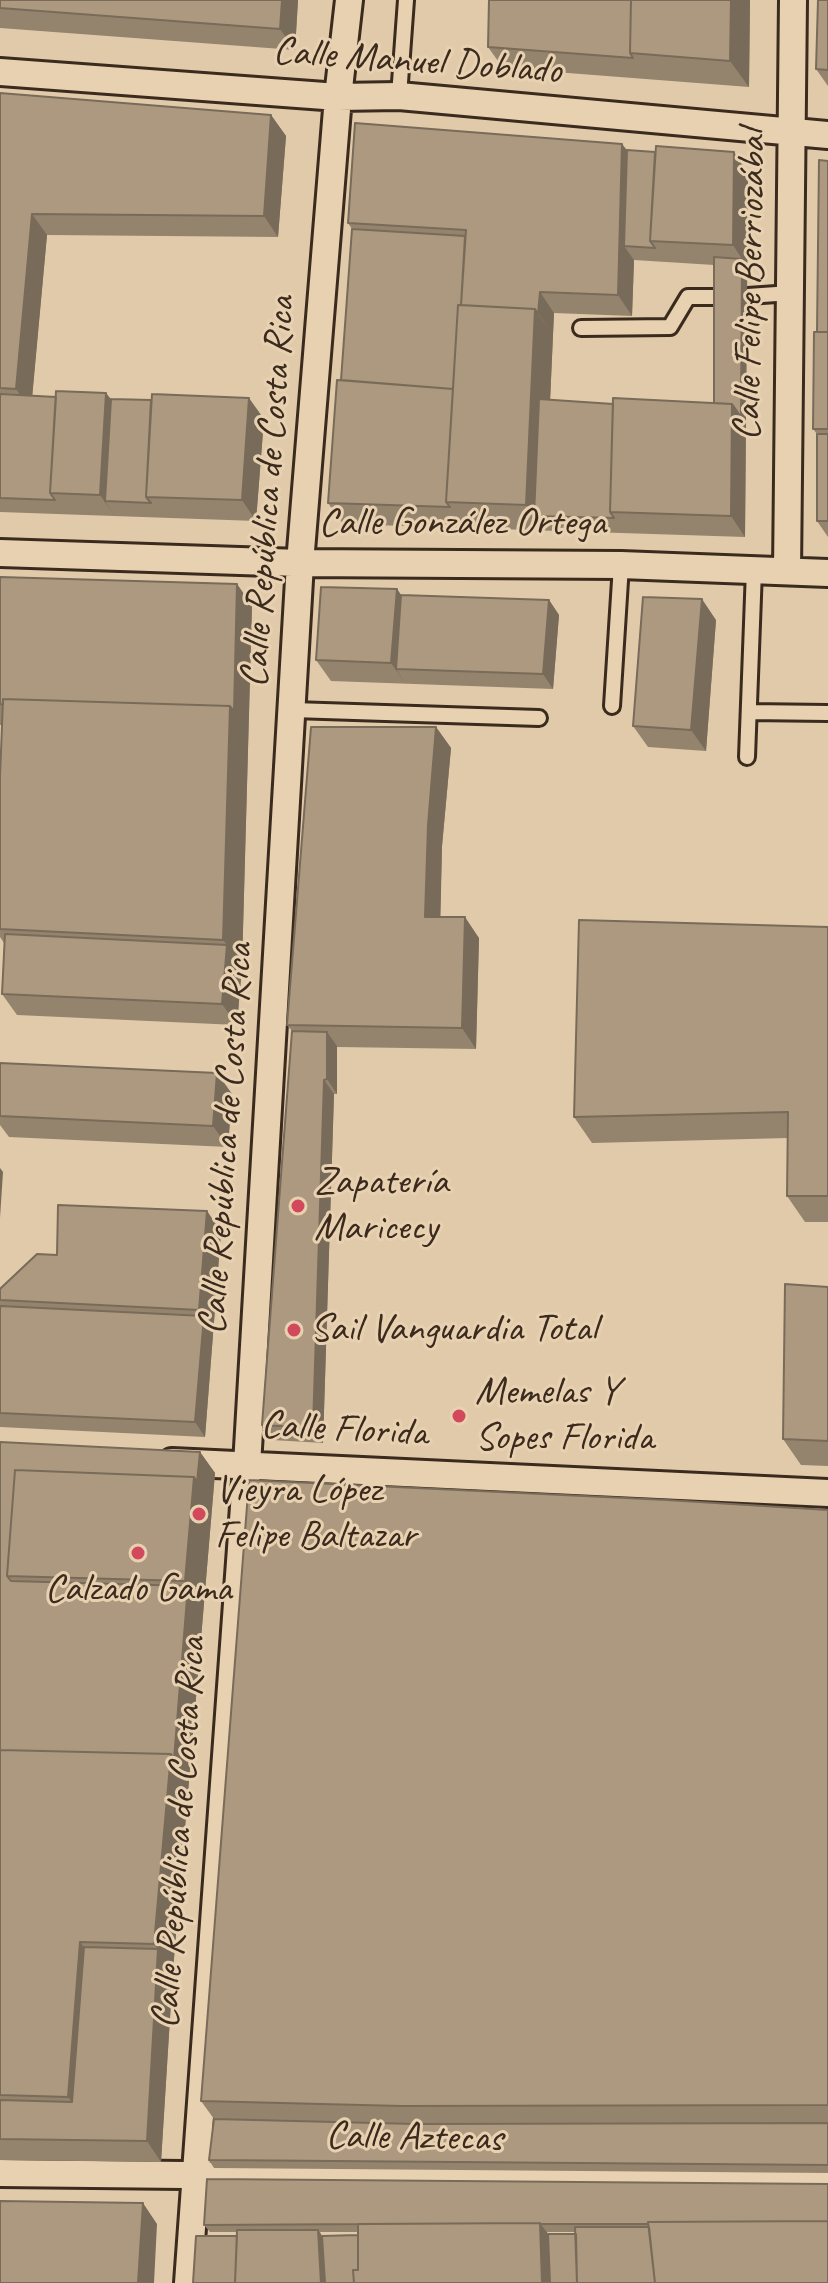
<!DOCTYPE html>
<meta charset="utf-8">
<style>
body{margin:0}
canvas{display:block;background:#e1caaa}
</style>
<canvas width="828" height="2283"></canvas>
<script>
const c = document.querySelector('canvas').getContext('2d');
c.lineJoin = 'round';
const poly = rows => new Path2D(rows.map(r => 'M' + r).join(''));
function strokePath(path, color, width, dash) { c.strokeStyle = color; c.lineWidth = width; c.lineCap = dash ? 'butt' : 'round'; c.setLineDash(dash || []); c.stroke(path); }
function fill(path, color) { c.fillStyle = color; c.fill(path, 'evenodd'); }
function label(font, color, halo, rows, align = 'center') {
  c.font = font + ' Caveat,sans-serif'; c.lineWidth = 6; c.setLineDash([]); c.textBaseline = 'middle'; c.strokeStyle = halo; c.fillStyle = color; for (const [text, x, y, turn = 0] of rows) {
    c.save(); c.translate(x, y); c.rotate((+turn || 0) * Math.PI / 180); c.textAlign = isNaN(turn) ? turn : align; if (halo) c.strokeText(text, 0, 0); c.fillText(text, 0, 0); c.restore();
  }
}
const lane = poly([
 [399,96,406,0],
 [748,296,791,293],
 [581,328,670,327,688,297,720,297],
 [612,706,621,565],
 [293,710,539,718],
 [749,712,828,713],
 [747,757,754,570]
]);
const street = poly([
 [0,72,338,97,399,96,828,135],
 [0,553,300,563,621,565,828,573],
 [787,571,793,0],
 [172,1462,828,1493],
 [0,2173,828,2182],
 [188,2283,247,1465,300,563,338,97,349,0]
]);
const wall = poly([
 [0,0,298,0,295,50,0,28],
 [750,0,749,87,503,68,488,47],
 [828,0,828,86,816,69],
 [0,93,271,115,286,136,278,237,47,235,32,396,56,397,106,393,111,399,264,419,256,521,0,512],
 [622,144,627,150,748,173,745,537,343,524,328,503,341,380,352,229,348,223],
 [634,260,714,265,714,403,613,404,550,400,554,313,632,316],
 [828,161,828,537,817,521,817,434,813,429],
 [0,577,252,605,242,966,237,1025,17,1015,2,994,4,943,0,937,0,777,2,725,0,725],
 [397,589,401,595,549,600,559,615,553,689,331,681,316,660],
 [716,620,706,751,648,747,633,726],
 [436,727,451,748,442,846,440,917,479,938,476,1049,337,1047,337,1094,334,1094,323,1443,272,1440,262,1425,292,1031,287,1025],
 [828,927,828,1222,805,1222,787,1196,788,1138,592,1143,574,1117],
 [0,1063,217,1073,232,1094,228,1147,9,1137,0,1125],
 [207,1211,221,1232,205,1437,0,1427,0,1289,57,1255],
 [828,1287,828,1466,801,1465,783,1439],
 [0,1442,200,1452,215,1473,173,1970,161,2162,0,2160],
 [828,1510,828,2173,214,2168,209,2160,214,2119,201,2101],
 [828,2184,828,2283,237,2232,210,2232,204,2225],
 [320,2232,358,2232,358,2235,322,2236],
 [547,2232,575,2232,576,2234,548,2234]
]);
const shadedWall = poly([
 [282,0,298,0,295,50,280,29],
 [731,0,750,0,749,87,730,61],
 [271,115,286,136,278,237,264,216],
 [622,144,637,165,624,246,634,260,632,316,618,295],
 [734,152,748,173,745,537,731,516,732,404,742,259,733,245],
 [32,214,47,235,31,410,16,389],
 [540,292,554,313,553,335,538,314],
 [535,309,553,335,545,516,534,516,526,505],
 [106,393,121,414,105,501,115,516,100,495],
 [249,398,264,419,256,521,242,500],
 [237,584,252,605,242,966,237,1025,222,1004,227,945,223,940,230,706],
 [397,589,411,610,396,669,406,684,391,663],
 [702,599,716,620,706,751,691,730],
 [549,600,559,615,553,689,543,674],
 [436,727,451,748,442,846,440,938,425,917,428,825],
 [465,917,479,938,476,1049,462,1028],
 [327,1032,337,1046,337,1094,327,1079],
 [217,1073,232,1094,228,1147,213,1126],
 [324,1080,334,1094,323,1443,313,1428],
 [0,1168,3,1172,0,1218],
 [207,1211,221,1232,205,1437,195,1422,204,1316,199,1310],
 [200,1452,215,1473,173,1970,161,2162,147,2141,158,1949,154,1944,171,1754,188,1586,185,1581,194,1477],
 [80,1942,99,1968,87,2123,68,2097],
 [143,2203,157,2224,154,2283,138,2283],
 [540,2223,559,2249,560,2283,542,2283],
 [318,2230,332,2251,334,2283,321,2283]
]);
const building = poly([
 [0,0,282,0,280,29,0,8,0,0],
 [489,0,631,0,630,53,633,58,488,47,489,0],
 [631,0,731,0,730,61,630,53,631,0],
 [818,0,828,0,828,70,816,69,818,0],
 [0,93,271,115,264,216,32,214,16,389,0,388,0,93],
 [355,123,622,144,618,295,540,292,538,314,535,309,461,305,466,230,348,223,355,123],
 [656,146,734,152,733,245,650,241,656,146],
 [627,150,655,152,650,241,655,248,624,246,627,150],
 [819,160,828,161,828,332,817,332,819,160],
 [352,229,465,236,461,305,458,305,453,389,341,380,352,229],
 [714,257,742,259,741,417,732,404,714,403,714,257],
 [458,305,535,309,526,505,446,502,458,305],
 [814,332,828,332,828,429,813,429,814,332],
 [337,380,453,389,446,502,450,507,328,503,337,380],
 [56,391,106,393,100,495,50,493,56,391],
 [0,394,56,397,50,493,55,500,0,498,0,394],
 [152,394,249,398,242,500,146,497,152,394],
 [613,398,732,404,731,516,610,512,613,398],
 [111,399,151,400,146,497,151,503,105,501,111,399],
 [539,399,613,404,610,512,614,518,534,516,539,399],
 [817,434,828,434,828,521,817,521,817,434],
 [0,577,237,584,234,711,230,706,3,699,3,705,0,704,0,577],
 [321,587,397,589,391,663,316,660,321,587],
 [401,595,549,600,543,674,396,669,401,595],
 [643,597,702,599,691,730,633,726,643,597],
 [3,699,230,706,223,940,0,929,0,777,3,699],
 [311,727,436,727,428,825,425,917,465,917,462,1028,287,1025,311,727],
 [579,920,828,927,828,1196,787,1196,788,1112,574,1117,579,920],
 [5,934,227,945,222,1004,2,994,5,934],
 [292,1031,327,1032,327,1079,324,1080,313,1428,262,1425,292,1031],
 [0,1063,217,1073,213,1126,0,1116,0,1063],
 [58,1205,207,1211,199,1310,0,1300,0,1289,37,1254,57,1255,58,1205],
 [785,1284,828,1287,828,1441,783,1439,785,1284],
 [0,1306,204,1316,195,1422,0,1413,0,1306],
 [0,1442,200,1452,197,1482,194,1477,15,1470,7,1576,11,1581,188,1586,174,1759,171,1754,0,1750,0,1442],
 [15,1470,194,1477,185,1581,7,1576,15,1470],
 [249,1480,667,1500,828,1510,828,2105,402,2106,201,2101,249,1480],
 [0,1750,171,1754,154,1944,80,1942,68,2097,0,2095,0,1750],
 [84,1947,158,1949,147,2141,0,2139,0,2100,72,2102,84,1947],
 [214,2119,415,2124,828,2123,828,2165,209,2160,214,2119],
 [207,2179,828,2184,828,2221,648,2222,648,2224,540,2224,540,2223,204,2225,207,2179],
 [0,2201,143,2203,138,2283,0,2283,0,2201],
 [828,2221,828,2283,655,2283,648,2222,828,2221],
 [540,2223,542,2283,354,2283,353,2270,358,2270,358,2224,540,2223],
 [575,2227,649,2227,655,2283,577,2283,575,2227],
 [237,2230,318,2230,321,2283,235,2283,237,2230],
 [548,2234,576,2234,577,2283,550,2283,548,2234],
 [358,2235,358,2270,353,2270,354,2283,325,2283,322,2236,358,2235],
 [196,2236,237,2236,235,2283,193,2283,196,2236]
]);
const markers = [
 [298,1206,8,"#d1495b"],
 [294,1330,8,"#d1495b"],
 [459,1416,8,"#d1495b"],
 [199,1514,8,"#d1495b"],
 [138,1553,8,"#d1495b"]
];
const streetNames = [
 ["Calle Manuel Doblado",417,62,4],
 ["Calle Felipe Berriozábal",751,285,-89],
 ["Calle República de Costa Rica",269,492,-86],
 ["Calle González Ortega",462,524],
 ["Calle República de Costa Rica",227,1139,-86],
 ["Calle Florida",344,1430,3],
 ["Calle República de Costa Rica",180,1833,-86],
 ["Calle Aztecas",414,2138,1]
];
const poiNames = [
 ["Zapatería",314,1183],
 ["Maricecy",314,1229],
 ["Sail Vanguardia Total",310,1330],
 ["Memelas Y",475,1393],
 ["Sopes Florida",475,1439],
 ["Vieyra López",215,1491],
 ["Felipe Baltazar",215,1537],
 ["Calzado Gama",138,1590,"center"]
];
strokePath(lane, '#3b2a1e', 20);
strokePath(street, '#3b2a1e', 32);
strokePath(lane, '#e8d1b0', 14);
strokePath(street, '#e8d1b0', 26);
fill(wall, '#95846d');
fill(shadedWall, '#796b59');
fill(building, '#ad997f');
strokePath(building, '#796b59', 2);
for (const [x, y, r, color] of markers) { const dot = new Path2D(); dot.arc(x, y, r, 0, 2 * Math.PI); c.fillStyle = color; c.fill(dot); strokePath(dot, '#e8d1b0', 3); }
label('40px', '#3b2a1e', '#e8d1b0', streetNames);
label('40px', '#3b2a1e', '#e8d1b0', poiNames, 'left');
</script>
